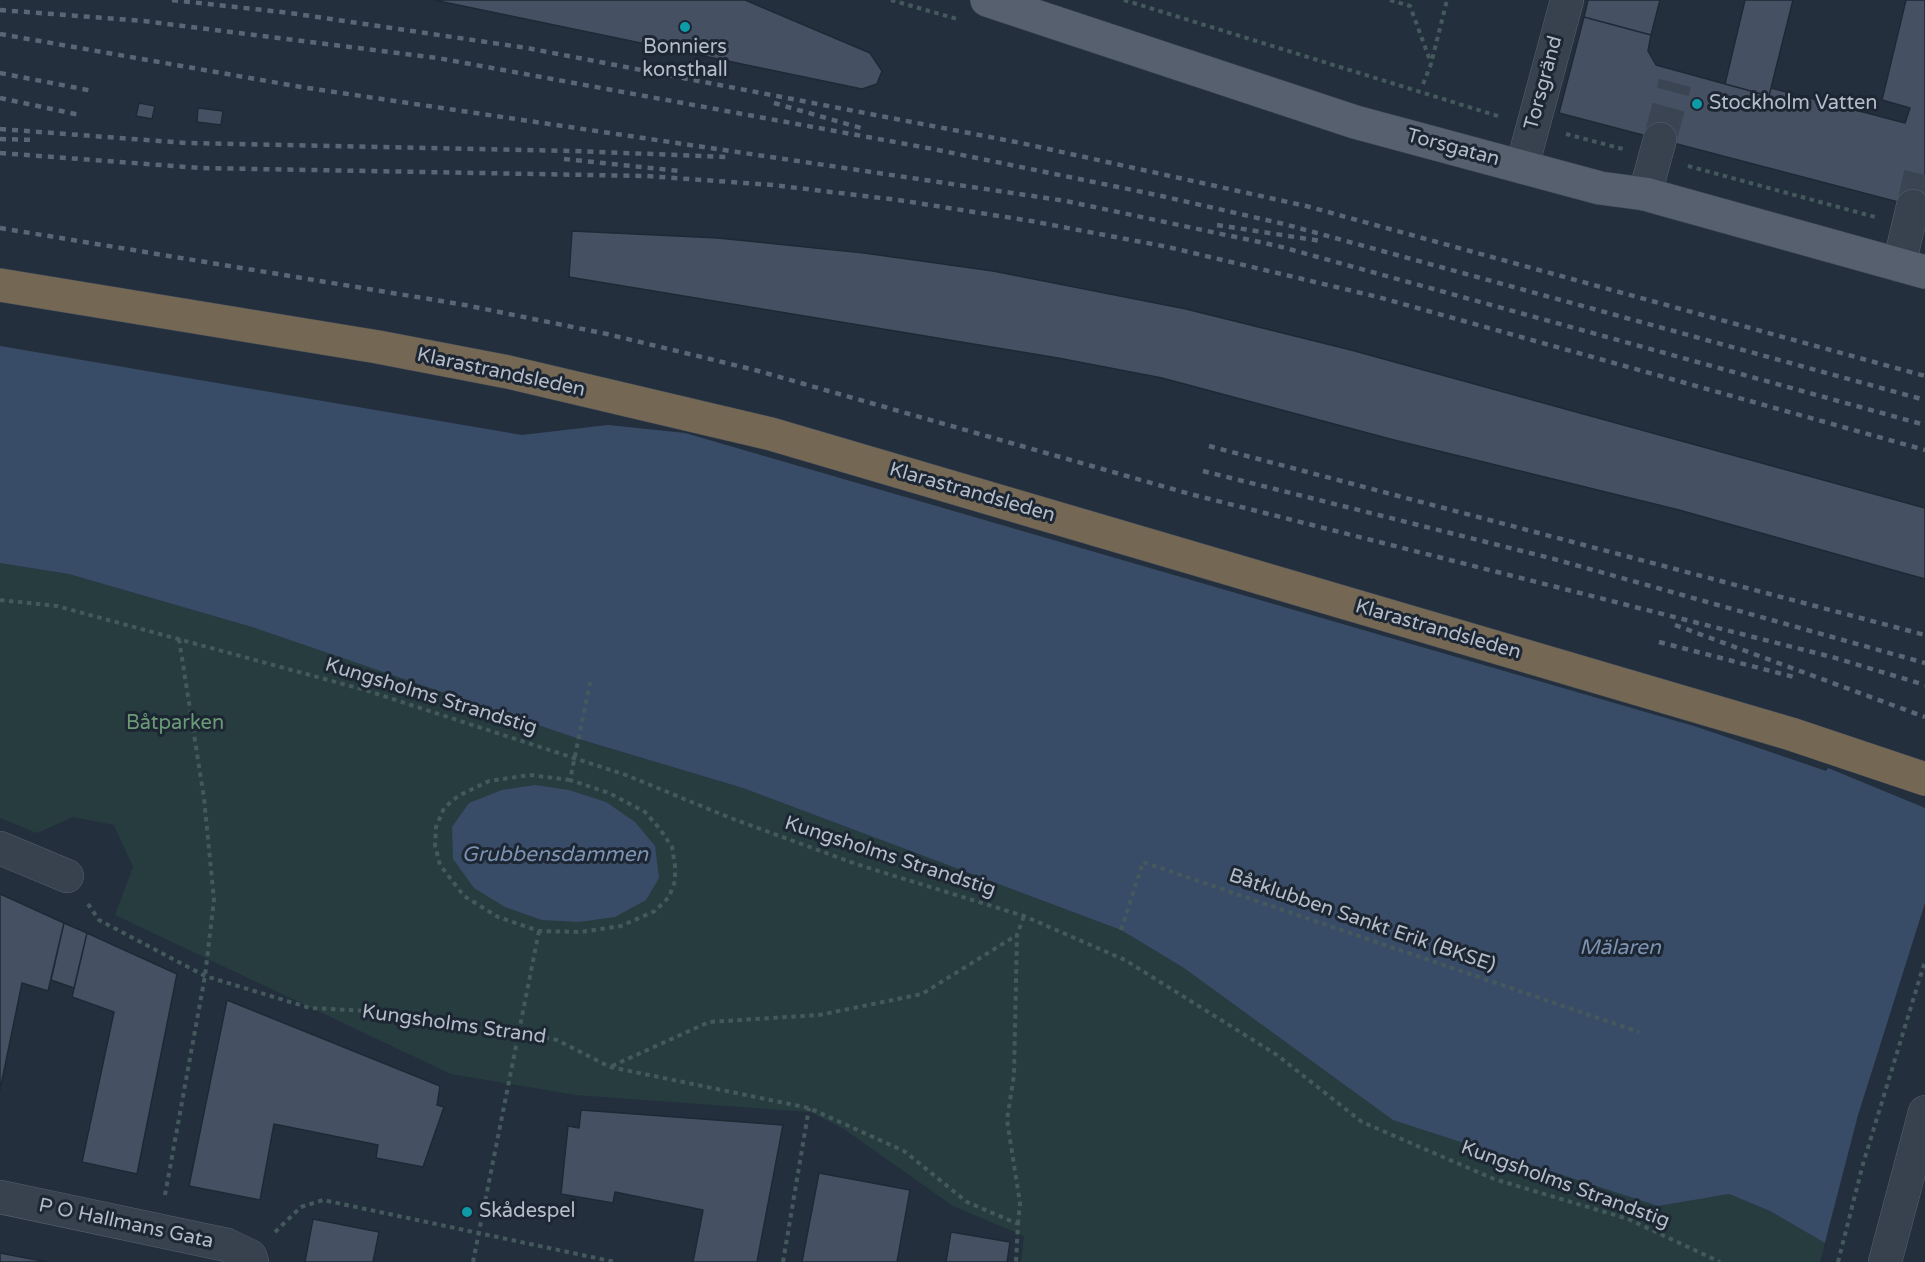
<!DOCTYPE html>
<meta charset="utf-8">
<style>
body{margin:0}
canvas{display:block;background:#242f3e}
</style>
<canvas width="1925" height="1262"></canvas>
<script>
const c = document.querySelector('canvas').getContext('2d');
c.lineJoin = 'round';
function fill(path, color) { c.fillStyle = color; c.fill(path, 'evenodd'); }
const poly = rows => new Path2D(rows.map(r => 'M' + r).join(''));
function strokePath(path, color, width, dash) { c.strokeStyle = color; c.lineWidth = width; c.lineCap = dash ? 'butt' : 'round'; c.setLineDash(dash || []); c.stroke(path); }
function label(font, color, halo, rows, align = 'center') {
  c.font = font + ' "Varela Round",sans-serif'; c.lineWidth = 6; c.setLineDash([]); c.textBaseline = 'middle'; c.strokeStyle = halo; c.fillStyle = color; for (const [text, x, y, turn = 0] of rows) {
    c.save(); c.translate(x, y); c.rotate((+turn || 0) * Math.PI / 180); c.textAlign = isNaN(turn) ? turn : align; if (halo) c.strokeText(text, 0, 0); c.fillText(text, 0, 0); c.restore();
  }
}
const green = poly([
 [0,563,69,574,252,627,579,739,743,788,1121,930,1184,968,1658,1206,1729,1194,1770,1211,1825,1243,1820,1262,1021,1262,1024,1236,953,1206,844,1129,810,1112,576,1095,451,1074,115,915,133,867,114,825,73,817,37,833,0,818]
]);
const water = poly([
 [0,346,522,435,608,425,685,433,1697,727,1826,771,1828,768,1925,808,1925,1262,1844,1262,1825,1243,1770,1211,1729,1194,1658,1206,1393,1120,1184,968,1121,930,743,788,579,739,252,627,69,574,0,563],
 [535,785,569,790,606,802,635,822,655,846,659,878,646,900,615,917,579,922,542,920,505,907,474,888,453,859,452,827,469,803,502,790]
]);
const pier = poly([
 [1925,903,1925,1262,1840,1262,1824,1246,1858,1115]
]);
const building = poly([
 [434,0,745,0,870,53,882,71,877,84,862,89,434,0],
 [1588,0,1660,0,1651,35,1584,17,1588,0],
 [1745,0,1793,0,1769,96,1725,84,1745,0],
 [1906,0,1925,0,1925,209,1559,113,1584,17,1651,35,1648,51,1656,65,1769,96,1771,88,1905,123,1910,108,1882,100,1906,0],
 [139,103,155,106,152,119,136,116,139,103],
 [198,108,223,111,221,125,197,122,198,108],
 [572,231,718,238,864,253,993,271,1186,309,1351,350,1925,508,1925,579,1679,510,1394,440,1162,378,1058,358,569,277,572,231],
 [0,894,64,923,48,991,22,983,0,1090,0,894],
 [64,923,87,933,74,988,51,980,64,923],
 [87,933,177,974,137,1174,82,1162,114,1012,72,997,87,933],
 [227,1000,440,1086,437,1105,444,1107,423,1167,376,1158,378,1145,274,1124,260,1200,189,1186,227,1000],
 [581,1110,783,1125,757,1262,693,1262,703,1210,615,1192,613,1203,561,1194,568,1126,579,1128,581,1110],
 [819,1173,910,1190,897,1262,802,1262,819,1173],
 [313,1219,379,1232,373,1262,305,1262,313,1219],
 [951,1232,1010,1242,1007,1262,946,1262,951,1232],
 [0,1253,47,1262,0,1262,0,1253]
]);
const minorTunnel = poly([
 [1660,139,1675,83],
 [1913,206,1924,159]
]);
const path = poly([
 [891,0,957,19],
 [1124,0,1501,117],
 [1390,0,1410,6,1431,63],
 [1423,84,1431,64,1447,0],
 [1566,134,1623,149],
 [1688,166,1875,217],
 [0,600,57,606,365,690,626,775,728,817,856,864,1024,916,1125,960,1277,1055,1362,1122,1494,1179,1628,1219,1720,1262],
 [570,780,530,775,489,781,458,796,444,808,436,827,435,845,440,865,464,896,498,917,539,931,581,932,621,926,655,911,669,897,675,881,675,866,672,847,660,829,645,812,609,793,570,780,591,678],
 [88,904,99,920,205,976,310,1008,389,1012,520,1032,557,1040,610,1067,809,1108,904,1151,967,1202,1018,1224,1016,1262],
 [1121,930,1143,862,1639,1032],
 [612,1066,709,1022,819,1015,922,994,1017,935],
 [165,1195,205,976,214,900,204,798,179,639],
 [1018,1224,1020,1203,1007,1120,1014,1075,1017,935,1024,916],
 [275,1232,301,1207,323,1200,615,1262],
 [473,1262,539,931],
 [783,1262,809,1108],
 [1838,1262,1863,1164,1925,961]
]);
const minor = poly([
 [1522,167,1567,0],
 [1645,194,1660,139],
 [1899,265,1913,206],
 [0,848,67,876],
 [0,1197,227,1245,250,1256,252,1262],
 [1885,1262,1925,1112]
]);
const major = poly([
 [987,0,1355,122,1600,188,1645,194,1925,272]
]);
const highway = poly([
 [0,285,378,347,508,372,771,434,1791,734,1925,779]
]);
const rail = poly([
 [172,0,290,13,527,48,1021,143,1306,206,1925,376],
 [0,10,144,21,438,58,933,149,1157,195,1284,224,1925,400],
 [0,34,301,87,1066,201,1278,246,1925,425],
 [0,73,93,91],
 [0,98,80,115],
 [774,103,861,128],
 [0,129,186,143,574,151,728,157],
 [0,139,36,140],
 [0,153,200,168,646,176,773,185,898,200,1031,221,1168,247,1378,297,1925,450],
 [564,159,680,171],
 [1217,225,1321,241],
 [0,228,465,305,607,334,755,370,1190,494,1832,657,1925,685],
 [1209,446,1925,635],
 [1203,471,1554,559,1925,663],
 [1675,625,1925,717],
 [1659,642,1798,678]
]);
const markers = [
 [685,27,6,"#0f9aa8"],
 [1697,104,6,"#0f9aa8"],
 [467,1212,6,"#0f9aa8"]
];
const poiNames = [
 ["Bonniers",685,48,"center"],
 ["konsthall",685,71,"center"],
 ["Stockholm Vatten",1709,104],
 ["Skådespel",479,1212]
];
const streetNames = [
 ["Torsgränd",1544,83,-75],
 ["Torsgatan",1453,148,15],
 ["Klarastrandsleden",501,373,12],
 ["Klarastrandsleden",972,493,16],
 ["Klarastrandsleden",1438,630,16],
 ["Kungsholms Strandstig",431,697,17],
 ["Kungsholms Strandstig",890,857,18],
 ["Båtklubben Sankt Erik (BKSE)",1362,921,19],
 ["Kungsholms Strand",454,1025,8],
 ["Kungsholms Strandstig",1565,1185,20],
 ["P O Hallmans Gata",126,1224,12]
];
const parkNames = [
 ["Båtparken",175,724]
];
const waterNames = [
 ["Grubbensdammen",555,855],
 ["Mälaren",1620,948]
];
fill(green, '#263c3f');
fill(water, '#394c67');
fill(pier, '#242f3e');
fill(building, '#455162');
strokePath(building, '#1f2835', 1.5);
strokePath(minorTunnel, '#3a4453', 33, [33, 16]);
strokePath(minor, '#565f6c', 34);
strokePath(major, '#414a57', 34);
strokePath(highway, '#434c59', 34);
strokePath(path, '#44595c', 4, [4.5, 4.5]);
strokePath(minor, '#38414e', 33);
strokePath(major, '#56606e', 33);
strokePath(highway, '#746855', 33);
strokePath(rail, '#5a6575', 4.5, [6, 6]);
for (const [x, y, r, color] of markers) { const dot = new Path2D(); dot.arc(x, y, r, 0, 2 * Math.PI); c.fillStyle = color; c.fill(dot); strokePath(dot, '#1d2633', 2); }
label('20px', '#b4bcc9', '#1d2633', poiNames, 'left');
label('20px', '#b4bcc9', '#1d2633', streetNames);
label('20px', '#6b9a76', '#1d2633', parkNames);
label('italic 21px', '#7c92b1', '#1d2633', waterNames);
</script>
